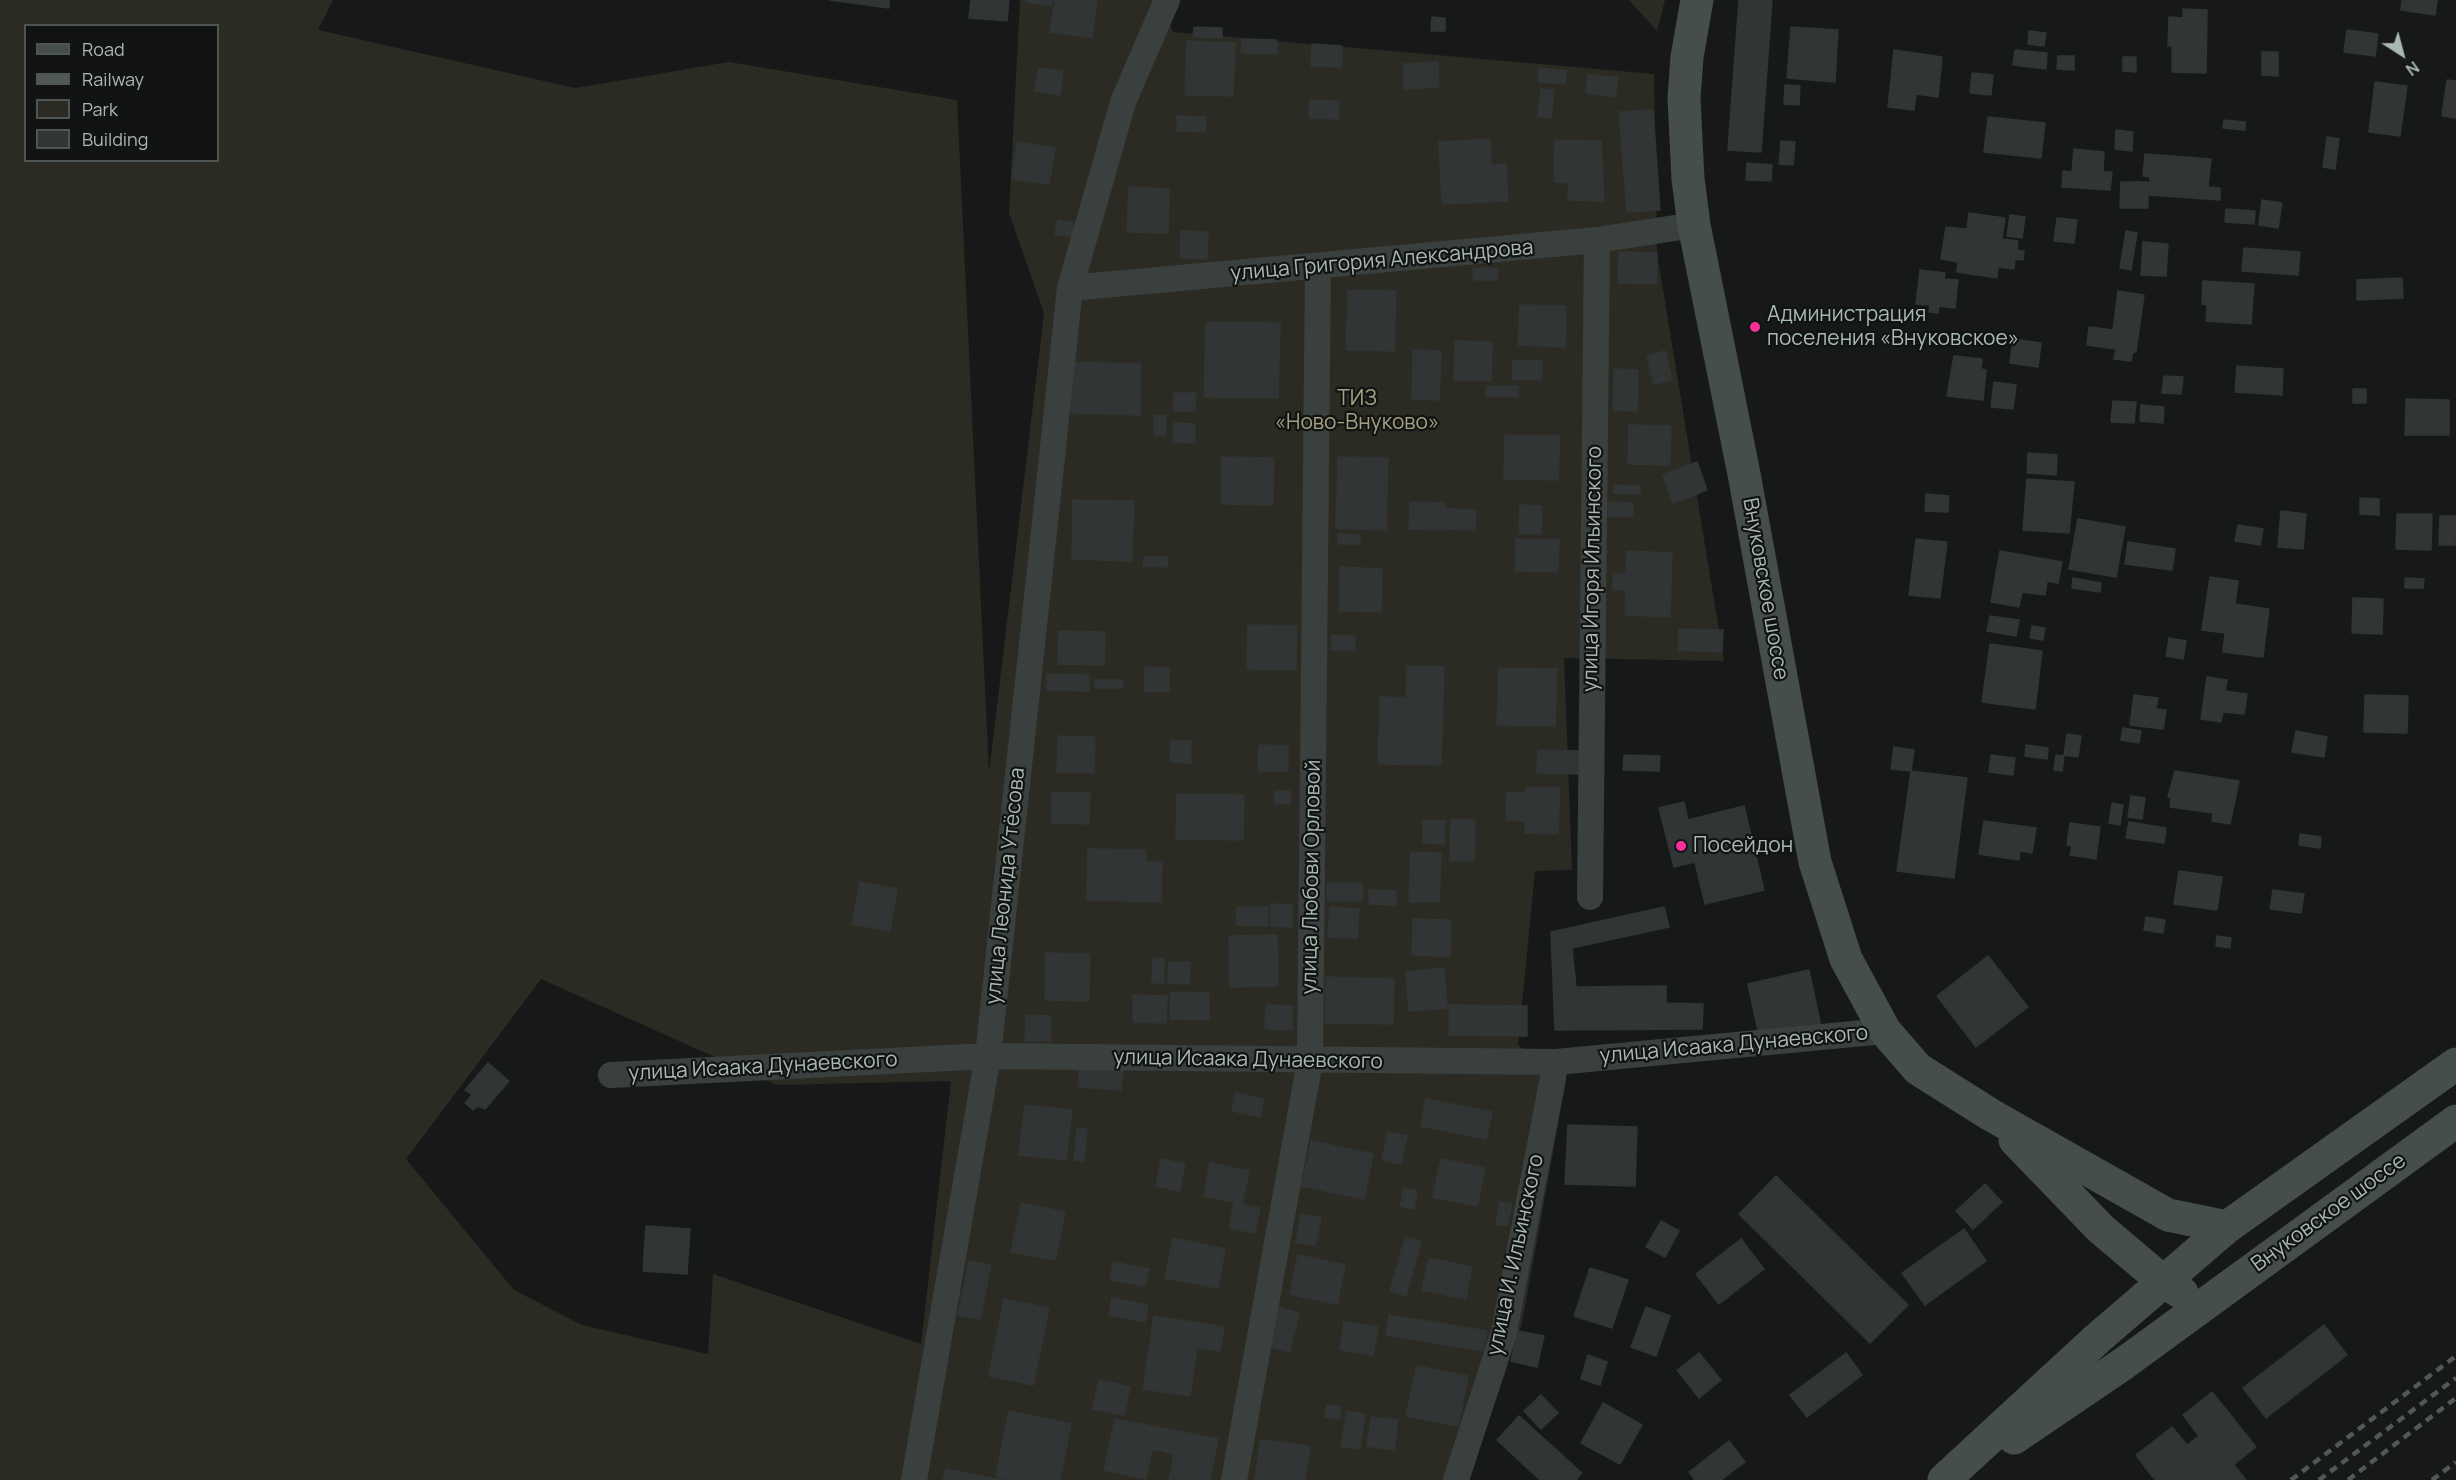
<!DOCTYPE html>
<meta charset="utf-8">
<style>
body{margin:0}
#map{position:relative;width:2456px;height:1480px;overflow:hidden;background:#171919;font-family:Manrope,sans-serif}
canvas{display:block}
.legend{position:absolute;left:24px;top:24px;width:195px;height:138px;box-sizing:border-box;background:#121414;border:2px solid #4e5653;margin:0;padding:8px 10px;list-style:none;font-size:18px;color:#a9b9b1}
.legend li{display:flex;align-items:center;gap:12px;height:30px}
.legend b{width:30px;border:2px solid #4e5653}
.north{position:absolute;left:2372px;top:24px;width:60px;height:60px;-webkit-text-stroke:4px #121414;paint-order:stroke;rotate:144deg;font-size:16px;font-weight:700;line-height:24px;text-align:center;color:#a9b9b1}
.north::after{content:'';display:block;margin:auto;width:21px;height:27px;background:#a9b9b1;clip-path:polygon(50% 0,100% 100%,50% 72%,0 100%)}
</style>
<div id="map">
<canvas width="2456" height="1480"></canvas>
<ul class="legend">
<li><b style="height:8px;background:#464e4b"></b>Road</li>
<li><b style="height:8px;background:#515956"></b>Railway</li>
<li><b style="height:16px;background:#2c2b23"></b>Park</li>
<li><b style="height:16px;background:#323535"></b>Building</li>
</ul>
<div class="north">N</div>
</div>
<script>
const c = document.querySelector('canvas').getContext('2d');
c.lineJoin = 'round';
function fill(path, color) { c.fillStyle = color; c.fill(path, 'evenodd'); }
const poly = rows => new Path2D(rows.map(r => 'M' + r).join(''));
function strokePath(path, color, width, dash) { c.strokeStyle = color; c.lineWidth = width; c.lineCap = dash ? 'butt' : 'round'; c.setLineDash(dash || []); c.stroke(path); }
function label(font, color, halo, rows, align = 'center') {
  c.font = font + ' Manrope,sans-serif'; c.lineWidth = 4.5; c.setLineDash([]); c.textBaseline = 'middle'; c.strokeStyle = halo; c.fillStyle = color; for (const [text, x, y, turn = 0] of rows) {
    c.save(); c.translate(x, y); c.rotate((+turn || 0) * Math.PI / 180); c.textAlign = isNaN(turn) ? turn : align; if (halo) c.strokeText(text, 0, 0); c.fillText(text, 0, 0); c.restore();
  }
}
const green = poly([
 [0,0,333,0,318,30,575,88,729,62,957,100,989,773,1044,313,1009,213,1020,0,1160,0,1173,32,1654,74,1657,253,1724,661,1564,658,1572,870,1535,871,1518,1045,1566,1081,1522,1323,1469,1480,0,1480],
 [26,26,218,26,218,160,26,160],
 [541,979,777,1085,951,1081,921,1344,713,1274,708,1354,582,1325,514,1290,406,1159],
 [1629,0,1665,0,1657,31]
]);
const building = poly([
 [830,0,889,0,889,8,830,0],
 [971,0,1009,0,1007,21,969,18,971,0],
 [1026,0,1052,0,1051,6,1026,2,1026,0],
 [1055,0,1097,0,1092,38,1050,32,1055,0],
 [1739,0,1772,0,1761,152,1728,150,1739,0],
 [2402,0,2437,0,2435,15,2401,10,2402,0],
 [2183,9,2207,10,2206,73,2172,72,2172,46,2168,46,2169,17,2183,18,2183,9],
 [1432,17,1445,18,1445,31,1431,31,1432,17],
 [1194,27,1222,28,1222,38,1193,37,1194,27],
 [1791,27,1838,30,1835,82,1787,78,1791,27],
 [2347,30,2378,34,2375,56,2344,52,2347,30],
 [2029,31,2046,33,2044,46,2028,44,2029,31],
 [1242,39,1277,40,1277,54,1241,53,1242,39],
 [1187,41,1235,43,1233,96,1185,95,1187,41],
 [1312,44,1342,46,1342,67,1311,66,1312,44],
 [1894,50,1942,57,1938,97,1916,94,1914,110,1888,107,1894,50],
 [2015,50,2047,53,2046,69,2013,65,2015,50],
 [2262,52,2278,52,2278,76,2262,75,2262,52],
 [2058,56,2074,56,2074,70,2057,69,2058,56],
 [2123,57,2136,57,2136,72,2123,71,2123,57],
 [1438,62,1439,87,1404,89,1403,64,1438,62],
 [1039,68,1063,71,1060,95,1035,91,1039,68],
 [1540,68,1566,71,1565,84,1538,82,1540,68],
 [1972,73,1993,75,1991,95,1970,93,1972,73],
 [1588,74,1618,78,1615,97,1586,93,1588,74],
 [2447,80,2456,81,2456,118,2442,116,2447,80],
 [2375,82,2407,86,2400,136,2369,132,2375,82],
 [1785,85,1800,86,1799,105,1784,104,1785,85],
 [1541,89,1554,90,1551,118,1538,116,1541,89],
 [1310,100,1339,101,1338,119,1309,118,1310,100],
 [1653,110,1660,210,1627,212,1619,112,1653,110],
 [1177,116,1206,117,1205,132,1177,131,1177,116],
 [1988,117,2045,123,2041,158,1984,152,1988,117],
 [2224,120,2245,122,2245,130,2223,128,2224,120],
 [2116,130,2133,132,2132,151,2115,149,2116,130],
 [2327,137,2339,139,2335,169,2323,167,2327,137],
 [1490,139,1491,165,1506,164,1508,201,1442,204,1439,142,1490,139],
 [1555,140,1601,141,1604,201,1568,200,1569,183,1554,182,1555,140],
 [1781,141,1795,142,1793,165,1779,164,1781,141],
 [1017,142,1055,148,1049,184,1012,179,1017,142],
 [2074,149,2104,152,2103,172,2112,172,2110,190,2062,187,2063,171,2072,172,2074,149],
 [2145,154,2211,159,2208,187,2220,188,2220,200,2149,195,2150,177,2143,176,2145,154],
 [1747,163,1772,165,1771,181,1746,180,1747,163],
 [2121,182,2148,182,2148,208,2120,208,2121,182],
 [1129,187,1169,189,1168,233,1127,232,1129,187],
 [2262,200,2282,203,2278,228,2259,225,2262,200],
 [2226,209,2255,211,2254,224,2225,222,2226,209],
 [1969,213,2005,218,2002,239,2018,241,2017,250,2024,251,2023,260,2015,259,2014,269,1998,267,1997,278,1957,272,1958,262,1941,259,1946,227,1967,229,1969,213],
 [2010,215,2025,217,2022,238,2007,236,2010,215],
 [2057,218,2077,220,2074,243,2054,241,2057,218],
 [1058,220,1073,222,1072,237,1055,234,1058,220],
 [1181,231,1208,232,1207,259,1180,258,1181,231],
 [2126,231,2137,233,2131,270,2120,268,2126,231],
 [2143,242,2168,244,2166,276,2141,275,2143,242],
 [2244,248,2300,252,2298,275,2242,271,2244,248],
 [1619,252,1657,253,1656,284,1618,283,1619,252],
 [1473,268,1498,268,1497,280,1473,280,1473,268],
 [1920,270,1945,273,1944,279,1958,280,1955,308,1939,306,1938,313,1929,312,1930,305,1916,304,1920,270],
 [2402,278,2403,298,2357,300,2357,280,2402,278],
 [2203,281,2254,284,2251,324,2206,321,2207,305,2202,304,2203,281],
 [1348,290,1396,291,1394,351,1346,350,1348,290],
 [2118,291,2144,295,2136,352,2133,352,2131,361,2114,359,2116,349,2087,345,2089,327,2113,330,2118,291],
 [1520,305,1566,306,1565,347,1518,345,1520,305],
 [1206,322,1280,323,1278,398,1204,397,1206,322],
 [2013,339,2041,343,2038,367,2010,363,2013,339],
 [1455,341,1492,342,1491,381,1454,380,1455,341],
 [1413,350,1441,351,1439,400,1412,399,1413,350],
 [1665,351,1672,380,1654,384,1647,356,1665,351],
 [1954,356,1982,359,1981,369,1986,370,1983,400,1947,396,1954,356],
 [1513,360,1542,361,1542,380,1512,380,1513,360],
 [1072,362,1141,364,1140,415,1071,413,1072,362],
 [2237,366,2283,369,2282,395,2235,392,2237,366],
 [1614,369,1638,370,1637,411,1613,410,1614,369],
 [2164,376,2183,377,2181,394,2162,393,2164,376],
 [1994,382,2016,385,2013,409,1991,407,1994,382],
 [1487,386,1518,386,1518,397,1486,396,1487,386],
 [2353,389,2366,389,2366,403,2353,403,2353,389],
 [1174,393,1196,393,1195,411,1174,411,1174,393],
 [2406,399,2449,400,2449,435,2405,435,2406,399],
 [2113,401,2136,402,2134,423,2111,422,2113,401],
 [2141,405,2164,407,2163,423,2140,421,2141,405],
 [1154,415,1166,415,1165,436,1154,436,1154,415],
 [1174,423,1195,424,1195,443,1173,442,1174,423],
 [1629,425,1671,426,1670,465,1628,464,1629,425],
 [1505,435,1560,436,1558,480,1504,479,1505,435],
 [2028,453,2057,455,2056,475,2027,473,2028,453],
 [1222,457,1274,458,1273,505,1221,504,1222,457],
 [1338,457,1388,458,1386,530,1336,528,1338,457],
 [1697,462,1707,490,1673,503,1663,475,1697,462],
 [2027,479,2074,482,2069,533,2023,530,2027,479],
 [1614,485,1640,486,1640,494,1613,493,1614,485],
 [1926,494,1949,496,1948,512,1925,511,1926,494],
 [2360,498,2379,499,2379,515,2360,514,2360,498],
 [1073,500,1134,501,1132,561,1072,559,1073,500],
 [1410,502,1445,503,1444,530,1409,529,1410,502],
 [1608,502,1633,503,1633,517,1608,516,1608,502],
 [1520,505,1542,506,1541,534,1519,534,1520,505],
 [1446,509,1476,510,1475,530,1446,529,1446,509],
 [2281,511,2306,514,2303,549,2278,547,2281,511],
 [2397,514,2432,514,2431,550,2396,549,2397,514],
 [2440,516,2456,516,2455,545,2439,545,2440,516],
 [2078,519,2125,527,2116,577,2069,569,2078,519],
 [2238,525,2263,529,2260,545,2235,541,2238,525],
 [1338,534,1360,535,1360,544,1338,544,1338,534],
 [1516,539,1559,540,1558,572,1515,571,1516,539],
 [1916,539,1947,542,1940,598,1909,595,1916,539],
 [2128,542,2175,549,2172,570,2125,564,2128,542],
 [1627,551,1672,553,1670,617,1625,615,1626,590,1613,590,1613,574,1626,574,1627,551],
 [2000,551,2062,562,2058,583,2047,581,2045,595,2022,592,2019,607,1991,602,2000,551],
 [1144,557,1168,557,1167,567,1143,566,1144,557],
 [1340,567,1382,569,1381,612,1339,611,1340,567],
 [2210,577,2238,581,2235,604,2269,609,2263,657,2223,652,2225,633,2202,630,2210,577],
 [2073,578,2101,583,2100,592,2072,588,2073,578],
 [2405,578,2424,579,2423,588,2405,588,2405,578],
 [2353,598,2383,599,2382,634,2352,633,2353,598],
 [1990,616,2019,620,2016,636,1987,631,1990,616],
 [1248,625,1297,626,1296,670,1247,669,1248,625],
 [2032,626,2045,628,2043,640,2030,638,2032,626],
 [1679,629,1723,630,1722,652,1678,650,1679,629],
 [1059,631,1105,632,1104,665,1058,664,1059,631],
 [1332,635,1355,636,1355,650,1331,650,1332,635],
 [2169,638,2186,641,2183,659,2166,656,2169,638],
 [1990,644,2042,651,2035,709,1982,702,1990,644],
 [1407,666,1444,667,1441,765,1378,764,1380,697,1406,698,1407,666],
 [1145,667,1169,668,1169,692,1144,692,1145,667],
 [1499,668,1557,669,1555,726,1497,725,1499,668],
 [1047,674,1089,675,1089,691,1047,690,1047,674],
 [2207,677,2227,680,2225,691,2247,694,2244,714,2223,712,2221,722,2201,719,2207,677],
 [1095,680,1122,680,1122,688,1095,688,1095,680],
 [2134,695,2158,698,2156,709,2166,710,2163,729,2130,725,2134,695],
 [2365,695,2408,696,2407,733,2364,732,2365,695],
 [2123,728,2141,731,2139,743,2121,740,2123,728],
 [2296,731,2327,737,2324,757,2292,752,2296,731],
 [2067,734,2081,736,2078,757,2064,755,2067,734],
 [1058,736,1095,737,1094,773,1057,772,1058,736],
 [1171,741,1191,741,1191,763,1170,762,1171,741],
 [1259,745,1288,746,1288,771,1258,771,1259,745],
 [2026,745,2048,748,2047,759,2025,756,2026,745],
 [1894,747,1914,750,1911,771,1891,769,1894,747],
 [1538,750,1579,751,1578,774,1537,773,1538,750],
 [1624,755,1660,756,1659,771,1623,770,1624,755],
 [1991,755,2015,758,2013,775,1989,772,1991,755],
 [2056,755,2064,756,2062,771,2054,770,2056,755],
 [1911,771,1967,778,1954,878,1897,871,1911,771],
 [2175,771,2239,781,2230,824,2212,821,2213,813,2170,807,2171,798,2168,797,2175,771],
 [1527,787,1560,788,1558,834,1525,833,1525,821,1506,820,1507,792,1526,793,1527,787],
 [1275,791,1290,791,1290,804,1274,804,1275,791],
 [1052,792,1090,793,1089,824,1051,823,1052,792],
 [1177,794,1244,795,1243,840,1176,839,1177,794],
 [2131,796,2145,798,2142,819,2128,817,2131,796],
 [1684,802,1688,820,1744,806,1764,890,1705,904,1695,862,1674,867,1659,808,1684,802],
 [2112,803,2123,805,2120,825,2109,823,2112,803],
 [1451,819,1475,820,1474,861,1450,861,1451,819],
 [1423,820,1445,821,1444,844,1423,843,1423,820],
 [1984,821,2036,828,2032,853,2020,851,2019,860,1979,854,1984,821],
 [2129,822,2166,828,2164,843,2126,838,2129,822],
 [2070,823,2100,827,2097,850,2067,845,2070,823],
 [2300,834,2321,837,2320,848,2299,845,2300,834],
 [2072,846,2097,850,2096,859,2070,855,2072,846],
 [1088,849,1146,850,1146,862,1162,862,1161,902,1087,900,1088,849],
 [1411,852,1441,853,1439,902,1409,902,1411,852],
 [2179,871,2222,877,2217,910,2174,904,2179,871],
 [860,882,897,889,890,931,852,924,860,882],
 [1327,883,1362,883,1362,901,1327,901,1327,883],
 [1369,890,1396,891,1396,905,1369,904,1369,890],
 [2273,890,2304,894,2301,913,2270,909,2273,890],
 [1271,904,1292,905,1292,927,1271,926,1271,904],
 [1237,907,1268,907,1268,926,1236,925,1237,907],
 [1330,907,1359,909,1357,938,1328,937,1330,907],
 [1664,907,1669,927,1572,948,1576,987,1666,986,1666,1003,1703,1004,1702,1029,1555,1030,1551,932,1664,907],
 [2146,917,2165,920,2163,933,2144,930,2146,917],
 [1413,919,1451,920,1450,957,1412,955,1413,919],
 [1277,935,1278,986,1230,987,1229,936,1277,935],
 [2217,936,2231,938,2230,948,2216,946,2217,936],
 [1046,953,1090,954,1089,1001,1045,1000,1046,953],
 [1988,956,2028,1007,1976,1047,1937,996,1988,956],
 [1153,958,1164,959,1164,983,1152,983,1153,958],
 [1169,962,1190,962,1189,984,1168,983,1169,962],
 [1444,968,1447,1008,1409,1011,1406,972,1444,968],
 [1809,970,1821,1027,1760,1040,1748,984,1809,970],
 [1326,977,1394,979,1393,1024,1325,1023,1326,977],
 [1171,992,1209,993,1209,1020,1170,1019,1171,992],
 [1133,995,1167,996,1166,1023,1133,1022,1133,995],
 [1266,1005,1293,1006,1292,1030,1265,1029,1266,1005],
 [1449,1005,1527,1006,1527,1036,1449,1035,1449,1005],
 [1026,1015,1051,1016,1050,1041,1025,1041,1026,1015],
 [1080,1061,1123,1064,1121,1090,1078,1087,1080,1061],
 [488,1063,509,1081,485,1109,477,1106,473,1110,465,1103,472,1095,465,1090,488,1063],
 [1236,1093,1264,1099,1260,1117,1232,1111,1236,1093],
 [1426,1099,1492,1112,1486,1139,1421,1126,1426,1099],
 [1025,1105,1072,1110,1066,1160,1019,1155,1025,1105],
 [1568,1125,1637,1127,1635,1186,1565,1184,1568,1125],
 [1077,1128,1087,1129,1084,1161,1074,1160,1077,1128],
 [1388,1132,1407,1136,1401,1164,1382,1160,1388,1132],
 [1311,1141,1373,1154,1364,1199,1302,1186,1311,1141],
 [1161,1159,1185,1164,1179,1191,1156,1186,1161,1159],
 [1441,1159,1485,1168,1477,1206,1433,1197,1441,1159],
 [1210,1163,1249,1171,1242,1204,1204,1196,1210,1163],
 [1776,1176,1908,1305,1870,1343,1739,1214,1776,1176],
 [1985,1184,2002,1202,1973,1229,1956,1211,1985,1184],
 [1404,1188,1417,1191,1414,1209,1400,1206,1404,1188],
 [1500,1202,1512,1204,1507,1226,1496,1224,1500,1202],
 [1021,1203,1065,1212,1055,1260,1011,1252,1021,1203],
 [1234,1203,1260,1208,1255,1233,1229,1228,1234,1203],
 [1301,1214,1321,1218,1315,1246,1296,1242,1301,1214],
 [1661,1221,1679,1231,1665,1257,1646,1247,1661,1221],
 [646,1226,690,1229,687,1274,643,1271,646,1226],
 [1964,1229,1986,1261,1925,1305,1902,1273,1964,1229],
 [1405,1237,1421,1241,1406,1296,1390,1291,1405,1237],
 [1173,1238,1225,1249,1218,1288,1165,1278,1173,1238],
 [1741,1239,1764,1269,1719,1304,1696,1274,1741,1239],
 [1298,1255,1345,1265,1337,1304,1290,1294,1298,1255],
 [1429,1258,1472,1267,1466,1299,1422,1290,1429,1258],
 [969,1261,991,1265,980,1319,958,1315,969,1261],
 [1113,1262,1149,1269,1145,1286,1110,1280,1113,1262],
 [1590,1268,1628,1280,1612,1328,1574,1316,1590,1268],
 [1112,1298,1148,1305,1145,1322,1109,1315,1112,1298],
 [1004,1299,1049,1308,1033,1385,989,1376,1004,1299],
 [1646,1307,1670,1316,1656,1356,1631,1347,1646,1307],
 [1279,1308,1299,1313,1290,1352,1270,1347,1279,1308],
 [1389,1315,1487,1331,1483,1351,1386,1335,1389,1315],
 [1154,1316,1224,1327,1220,1351,1197,1348,1190,1396,1143,1389,1154,1316],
 [1344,1322,1378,1327,1373,1355,1340,1350,1344,1322],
 [2324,1325,2347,1355,2266,1418,2243,1388,2324,1325],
 [1518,1331,1544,1336,1537,1367,1511,1361,1518,1331],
 [1699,1353,1721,1380,1699,1398,1677,1370,1699,1353],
 [1846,1353,1862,1375,1807,1417,1790,1395,1846,1353],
 [1588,1355,1607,1362,1600,1385,1581,1379,1588,1355],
 [1417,1366,1468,1376,1458,1426,1406,1416,1417,1366],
 [1099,1380,1130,1387,1124,1415,1093,1409,1099,1380],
 [2212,1392,2256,1447,2214,1480,2156,1480,2151,1475,2167,1463,2156,1450,2177,1433,2187,1445,2199,1436,2183,1415,2212,1392],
 [1541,1395,1558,1413,1541,1429,1524,1411,1541,1395],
 [1603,1403,1642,1425,1620,1464,1581,1443,1603,1403],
 [1327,1405,1341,1407,1340,1419,1325,1417,1327,1405],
 [1009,1411,1071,1424,1060,1480,1008,1480,996,1476,1009,1411],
 [1347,1411,1365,1414,1360,1449,1341,1446,1347,1411],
 [1519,1416,1582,1473,1576,1480,1540,1480,1497,1440,1519,1416],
 [1371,1417,1398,1420,1394,1450,1367,1446,1371,1417],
 [1115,1419,1218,1439,1210,1480,1169,1480,1174,1454,1152,1449,1146,1479,1104,1470,1115,1419],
 [2172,1427,2177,1433,2156,1450,2167,1463,2151,1475,2136,1455,2172,1427],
 [1260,1440,1310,1446,1305,1480,1255,1480,1260,1440],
 [1729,1441,1745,1462,1721,1480,1695,1480,1689,1472,1729,1441],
 [2234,1465,2246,1480,2214,1480,2234,1465],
 [946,1469,1001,1480,943,1480,946,1469]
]);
const street = poly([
 [1070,288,1597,240,1694,225],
 [1590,897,1597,240],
 [611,1075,988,1056,1556,1062,1885,1031],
 [914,1480,988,1056,1070,288,1123,102,1167,0],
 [1234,1480,1310,1061,1318,267],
 [1456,1480,1504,1332,1556,1062]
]);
const secondary = poly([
 [1697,0,1687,57,1684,98,1688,179,1694,225,1744,474,1815,862,1846,959,1885,1031,1918,1069,1991,1115,2168,1215,2227,1227],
 [2015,1140,2101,1229,2165,1283,2182,1293],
 [2014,1438,2123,1364,2456,1121],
 [1944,1480,2098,1338,2227,1227,2456,1064]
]);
const rail = poly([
 [2291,1480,2456,1356],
 [2319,1480,2456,1378],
 [2348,1480,2456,1398],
 [2432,1480,2456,1462]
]);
const markers = [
 [1755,327,6,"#f73199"],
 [1681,846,6,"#f73199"]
];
const streetNames = [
 ["улица Григория Александрова",1382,261,-5],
 ["улица Игоря Ильинского",1593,569,-89],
 ["Внуковское шоссе",1765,589,80],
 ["улица Любови Орловой",1312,877,-89],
 ["улица Леонида Утёсова",1006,886,-84],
 ["улица Исаака Дунаевского",1734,1045,-5],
 ["улица Исаака Дунаевского",1248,1060,1],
 ["улица Исаака Дунаевского",763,1067,-3],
 ["Внуковское шоссе",2329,1213,-36],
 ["улица И. Ильинского",1516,1255,-78]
];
const poiNames = [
 ["Администрация",1767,315],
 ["поселения «Внуковское»",1767,339],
 ["Посейдон",1693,846]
];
const parkNames = [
 ["ТИЗ",1357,399],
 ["«Ново-Внуково»",1357,423]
];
fill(green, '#2c2b23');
fill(building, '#323535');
strokePath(building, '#313534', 1.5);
strokePath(street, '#3a403e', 26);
strokePath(secondary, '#464e4b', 33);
strokePath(rail, '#515956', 4.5, [8, 6]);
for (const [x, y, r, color] of markers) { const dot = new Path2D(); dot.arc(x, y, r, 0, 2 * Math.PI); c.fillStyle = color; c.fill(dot); strokePath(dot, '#121414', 2); }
label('21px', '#a9b9b1', '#121414', streetNames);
label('21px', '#a9b9b1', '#121414', poiNames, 'left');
label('21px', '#a5a07f', '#121414', parkNames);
</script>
